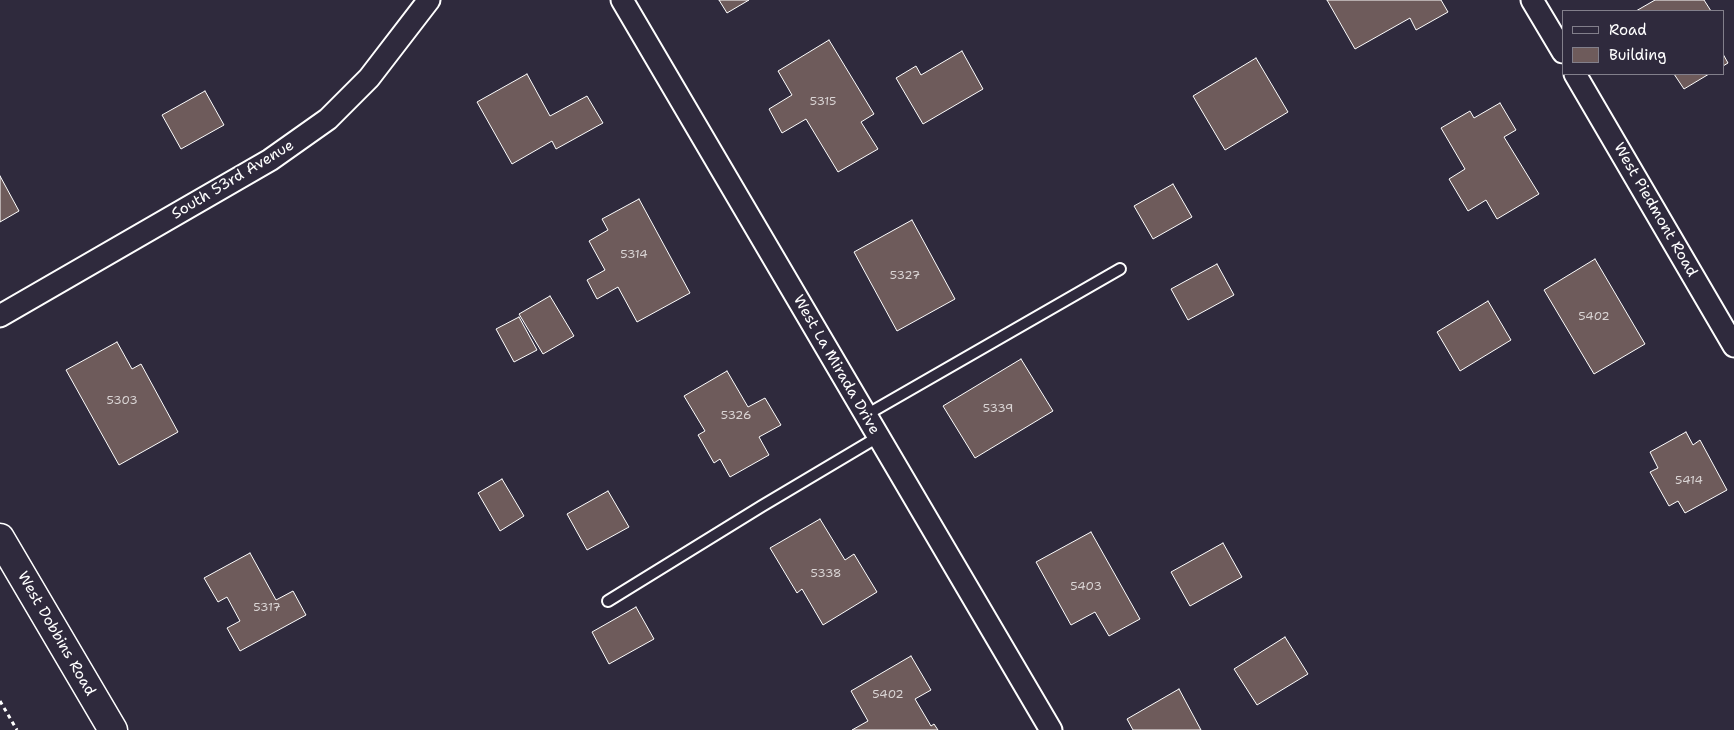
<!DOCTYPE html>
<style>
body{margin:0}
#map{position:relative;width:1734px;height:730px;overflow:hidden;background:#2f2a3d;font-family:"Shantell Sans",sans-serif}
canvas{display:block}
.legend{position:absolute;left:1562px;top:10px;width:162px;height:65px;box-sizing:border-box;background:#2f2a3d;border:1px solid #827f8b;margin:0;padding:6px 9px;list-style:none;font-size:15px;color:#fff}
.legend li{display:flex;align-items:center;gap:10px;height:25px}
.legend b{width:25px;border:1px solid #827f8b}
</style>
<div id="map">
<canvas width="1734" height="730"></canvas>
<ul class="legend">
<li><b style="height:6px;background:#2f2a3d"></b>Road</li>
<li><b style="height:14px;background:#6e5b5b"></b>Building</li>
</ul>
</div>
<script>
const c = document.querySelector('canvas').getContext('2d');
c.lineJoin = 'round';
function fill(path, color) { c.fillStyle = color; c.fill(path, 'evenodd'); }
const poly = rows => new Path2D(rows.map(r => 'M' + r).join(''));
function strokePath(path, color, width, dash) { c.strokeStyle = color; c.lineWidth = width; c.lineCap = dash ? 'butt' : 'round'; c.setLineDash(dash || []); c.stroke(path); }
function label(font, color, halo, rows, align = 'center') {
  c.font = font + ' "Shantell Sans",sans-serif'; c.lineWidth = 4; c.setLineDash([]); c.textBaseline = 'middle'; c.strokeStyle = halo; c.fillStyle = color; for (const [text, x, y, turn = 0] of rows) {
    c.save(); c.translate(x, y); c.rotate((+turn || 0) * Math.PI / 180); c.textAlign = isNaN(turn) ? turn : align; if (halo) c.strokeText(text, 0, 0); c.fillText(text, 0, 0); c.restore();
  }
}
const building = poly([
 [719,0,749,0,727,13,719,0],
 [1327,0,1441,0,1448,12,1416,30,1410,18,1355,49,1327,0],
 [1655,0,1704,0,1711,11,1636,11,1655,0],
 [829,40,874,114,861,122,878,149,838,172,806,119,782,133,769,109,792,95,778,71,829,40],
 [962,51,983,89,923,124,896,78,916,66,921,75,962,51],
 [1723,54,1728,63,1723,66,1723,54],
 [1256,58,1288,112,1225,150,1193,96,1256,58],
 [527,74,550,116,587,96,603,123,556,149,552,141,512,164,477,102,527,74],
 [1674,74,1709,74,1684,89,1674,74],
 [205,91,224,125,181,149,162,115,205,91],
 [1500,103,1516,130,1504,137,1539,194,1497,219,1486,200,1468,211,1449,179,1465,169,1441,128,1470,111,1474,118,1500,103],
 [0,176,19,211,0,222,0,176],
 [1173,184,1192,217,1153,239,1134,206,1173,184],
 [639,199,690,293,637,322,618,287,597,299,587,280,605,270,589,241,608,230,602,219,639,199],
 [912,220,955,299,897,331,854,252,912,220],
 [1595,259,1645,344,1594,374,1544,290,1595,259],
 [1217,264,1234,295,1188,320,1171,289,1217,264],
 [550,296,574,336,543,354,519,314,550,296],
 [1488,301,1511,340,1460,371,1437,332,1488,301],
 [519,317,537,350,514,362,496,329,519,317],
 [117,342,132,369,141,364,178,432,119,465,66,370,117,342],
 [1021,359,1053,411,975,458,943,406,1021,359],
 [727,371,748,407,765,398,781,425,759,437,769,455,730,477,720,459,714,463,698,435,705,431,684,396,727,371],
 [1686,432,1693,445,1700,440,1727,490,1685,513,1678,501,1669,506,1650,472,1658,468,1650,452,1686,432],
 [502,479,524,516,500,531,478,493,502,479],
 [608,491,629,527,587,550,567,514,608,491],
 [820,519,845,560,854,554,877,592,823,625,802,589,797,593,770,548,820,519],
 [1091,532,1140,619,1109,636,1095,612,1071,625,1036,562,1091,532],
 [1223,543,1242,577,1190,606,1171,572,1223,543],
 [250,553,276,600,293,591,306,615,240,651,227,628,240,621,227,597,218,602,204,578,250,553],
 [636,607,654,639,609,664,592,632,636,607],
 [1285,637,1308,674,1257,705,1234,669,1285,637],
 [911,656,931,690,915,699,931,726,934,724,938,730,852,730,868,721,851,691,911,656],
 [1179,689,1201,730,1133,730,1127,719,1179,689]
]);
const path = poly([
 [0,701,17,730]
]);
const service = poly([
 [866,415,1120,269],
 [608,601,762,506,878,437]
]);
const minor = poly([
 [622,0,1051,730],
 [1532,0,1563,52],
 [1575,74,1734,346],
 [0,316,270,160,328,119,369,78,429,0]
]);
const secondary = poly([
 [0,538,113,730]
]);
const numberNames = [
 ["5315",823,102],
 ["5314",634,255],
 ["5327",905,276],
 ["5402",1594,317],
 ["5303",122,401],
 ["5339",998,409],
 ["5326",736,416],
 ["5414",1689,481],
 ["5338",826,574],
 ["5403",1086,587],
 ["5317",267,608],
 ["5402",888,695]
];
const streetNames = [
 ["South 53rd Avenue",233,180,-31],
 ["West Piedmont Road",1655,210,60],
 ["West La Mirada Drive",836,365,60],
 ["West Dobbins Road",56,634,60]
];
fill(building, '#6e5b5b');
strokePath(building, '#fff', 1);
strokePath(service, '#fff', 14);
strokePath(minor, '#fff', 25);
strokePath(secondary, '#fff', 31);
strokePath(path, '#fff', 3, [4, 4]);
strokePath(service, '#2f2a3d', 10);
strokePath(minor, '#2f2a3d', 21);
strokePath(secondary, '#2f2a3d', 28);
label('12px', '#dbd6d6', null, numberNames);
label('15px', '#fff', '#2f2a3d', streetNames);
</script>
